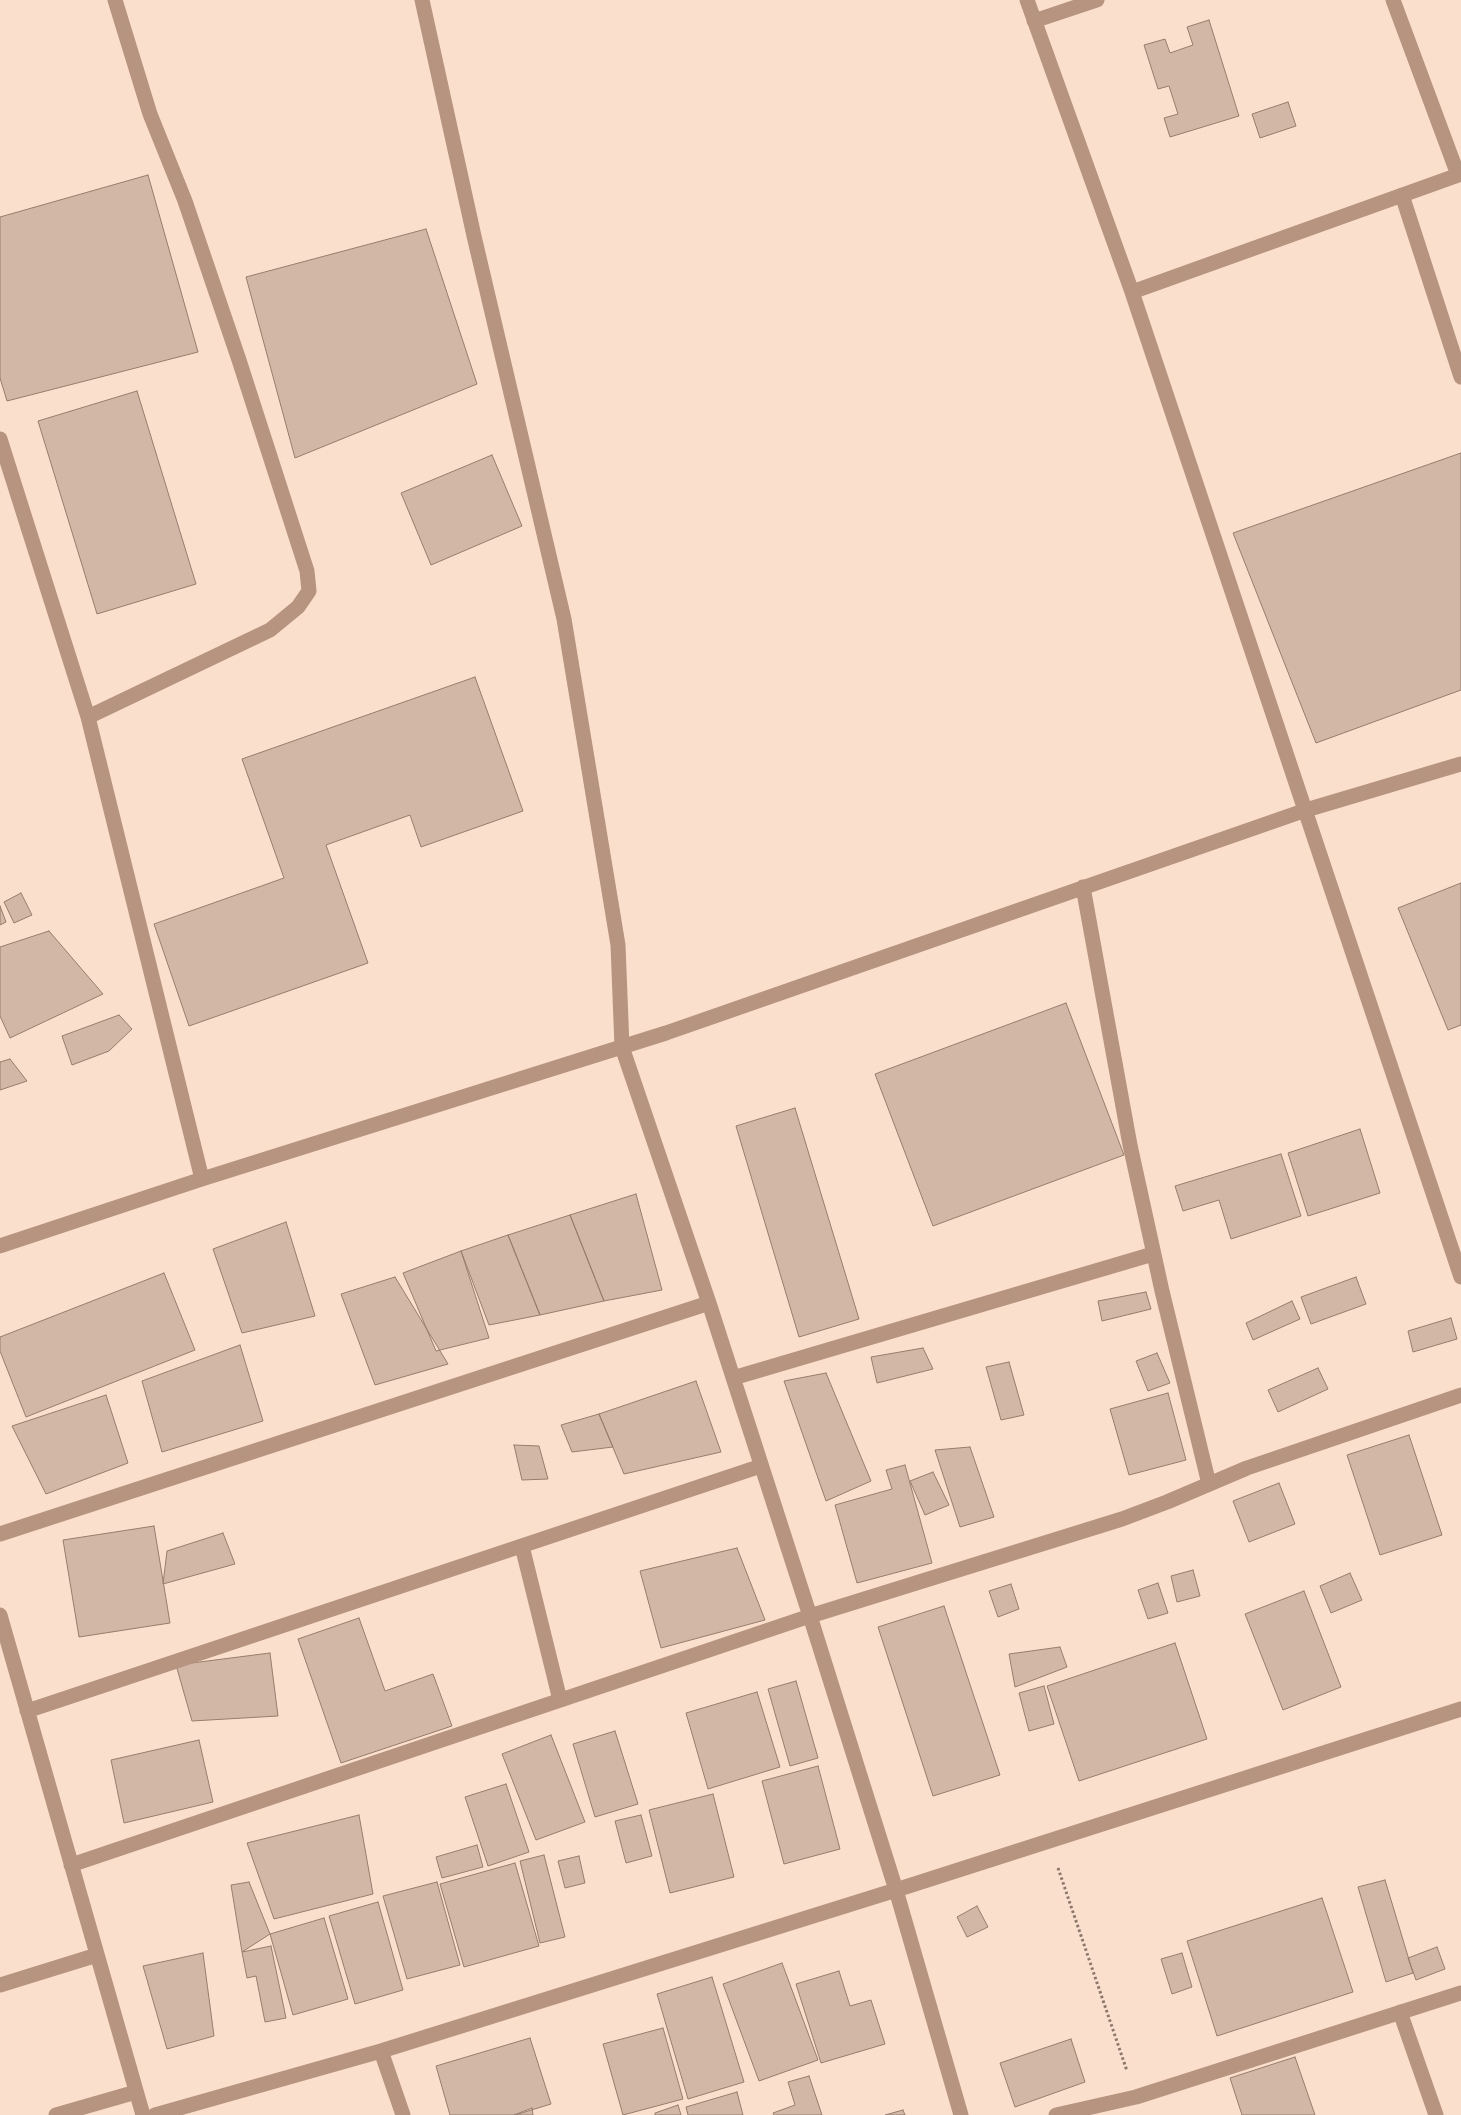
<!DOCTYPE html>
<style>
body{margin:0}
canvas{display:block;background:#fbdfcd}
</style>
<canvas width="1461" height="2115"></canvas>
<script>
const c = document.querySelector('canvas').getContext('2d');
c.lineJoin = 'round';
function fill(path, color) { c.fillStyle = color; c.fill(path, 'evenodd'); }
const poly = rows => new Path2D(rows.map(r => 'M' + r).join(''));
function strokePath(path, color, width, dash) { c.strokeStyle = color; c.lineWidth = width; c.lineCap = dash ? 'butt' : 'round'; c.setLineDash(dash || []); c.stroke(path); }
const building = poly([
 [1209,20,1239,116,1170,137,1164,118,1178,114,1169,86,1158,89,1144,45,1165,39,1170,53,1193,45,1187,27,1209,20],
 [1288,102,1296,126,1260,138,1252,114,1288,102],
 [148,175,198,352,7,401,0,378,0,217,148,175],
 [426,229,477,384,295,458,246,277,426,229],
 [137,391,196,584,97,614,38,421,137,391],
 [1461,453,1461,690,1316,743,1233,533,1461,453],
 [492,455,522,526,431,565,401,493,492,455],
 [475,677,523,811,421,847,410,815,326,845,368,963,189,1026,154,924,284,878,242,759,475,677],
 [1461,883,1461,1025,1448,1030,1398,908,1461,883],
 [21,893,32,915,14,923,4,902,21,893],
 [0,906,6,922,0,925,0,906],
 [49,931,103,994,10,1038,0,1016,0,947,49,931],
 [1066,1003,1124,1155,933,1226,875,1074,1066,1003],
 [119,1015,132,1029,109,1051,72,1065,62,1036,119,1015],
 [10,1059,27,1081,0,1090,0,1062,10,1059],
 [795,1108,859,1319,799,1337,736,1126,795,1108],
 [1360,1129,1380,1193,1308,1216,1288,1153,1360,1129],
 [1281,1154,1301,1216,1231,1239,1219,1200,1183,1211,1175,1186,1281,1154],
 [636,1194,662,1290,604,1301,570,1215,636,1194],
 [570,1215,604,1301,540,1315,508,1235,570,1215],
 [286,1222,315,1316,242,1333,213,1249,286,1222],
 [508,1235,540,1315,489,1325,461,1251,508,1235],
 [461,1251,489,1338,436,1351,403,1273,461,1251],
 [164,1273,195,1350,26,1417,0,1351,0,1337,164,1273],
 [395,1277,448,1364,375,1385,341,1294,395,1277],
 [1356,1277,1366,1304,1311,1324,1301,1297,1356,1277],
 [1146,1292,1151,1309,1102,1321,1098,1301,1146,1292],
 [1292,1301,1300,1319,1253,1340,1246,1323,1292,1301],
 [1451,1318,1457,1339,1413,1352,1408,1331,1451,1318],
 [240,1345,263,1421,162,1452,142,1381,240,1345],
 [923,1348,933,1369,877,1383,871,1357,923,1348],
 [1157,1353,1170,1383,1148,1391,1136,1361,1157,1353],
 [1009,1362,1024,1415,1001,1420,986,1367,1009,1362],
 [1318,1368,1328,1389,1278,1412,1268,1390,1318,1368],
 [826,1373,871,1481,826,1501,784,1381,826,1373],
 [696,1381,721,1452,624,1474,599,1414,696,1381],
 [1168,1393,1186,1460,1129,1475,1110,1409,1168,1393],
 [106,1395,128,1463,46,1494,12,1426,106,1395],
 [599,1414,613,1447,572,1452,561,1425,599,1414],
 [1409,1435,1442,1535,1380,1555,1347,1455,1409,1435],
 [514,1445,539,1446,548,1479,522,1480,514,1445],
 [970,1447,994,1517,960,1527,935,1450,970,1447],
 [905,1465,932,1563,857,1583,835,1505,892,1489,886,1470,905,1465],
 [933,1472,949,1505,925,1515,910,1481,933,1472],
 [1279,1483,1295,1524,1249,1542,1233,1501,1279,1483],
 [154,1526,170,1623,79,1637,63,1540,154,1526],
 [223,1533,235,1564,163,1584,167,1551,223,1533],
 [737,1548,765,1620,661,1648,640,1571,737,1548],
 [1193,1570,1200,1596,1177,1602,1171,1576,1193,1570],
 [1350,1573,1362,1600,1331,1613,1320,1586,1350,1573],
 [1158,1583,1168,1613,1148,1619,1138,1590,1158,1583],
 [1011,1584,1019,1609,998,1617,989,1591,1011,1584],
 [1304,1591,1341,1687,1283,1710,1245,1614,1304,1591],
 [944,1606,1000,1775,933,1796,878,1627,944,1606],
 [359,1618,385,1691,433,1674,452,1726,341,1763,298,1639,359,1618],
 [1175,1643,1207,1739,1079,1781,1047,1686,1175,1643],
 [1060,1647,1067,1667,1015,1687,1009,1654,1060,1647],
 [270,1653,278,1716,192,1721,176,1665,270,1653],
 [796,1681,818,1758,790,1766,768,1689,796,1681],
 [1044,1686,1054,1724,1029,1731,1019,1693,1044,1686],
 [757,1692,780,1767,708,1789,686,1713,757,1692],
 [615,1731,638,1804,595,1817,573,1744,615,1731],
 [551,1735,585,1822,536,1840,502,1754,551,1735],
 [199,1740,213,1802,124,1823,111,1760,199,1740],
 [818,1766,840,1849,784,1864,762,1781,818,1766],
 [506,1784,529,1852,488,1866,465,1797,506,1784],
 [713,1794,734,1877,670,1893,649,1810,713,1794],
 [359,1815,373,1894,274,1919,247,1843,359,1815],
 [641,1815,652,1856,626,1863,615,1821,641,1815],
 [477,1845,483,1867,442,1878,436,1857,477,1845],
 [544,1855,565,1937,540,1943,520,1861,544,1855],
 [579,1856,585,1883,565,1888,558,1861,579,1856],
 [515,1863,539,1946,464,1967,440,1884,515,1863],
 [1385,1880,1413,1973,1386,1982,1358,1887,1385,1880],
 [249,1882,270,1934,242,1952,231,1885,249,1882],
 [437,1882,460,1965,407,1979,383,1896,437,1882],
 [1322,1898,1353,1992,1217,2036,1187,1941,1322,1898],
 [378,1902,403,1990,355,2004,329,1916,378,1902],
 [977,1906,988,1927,967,1937,957,1917,977,1906],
 [324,1918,348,1999,293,2015,270,1934,324,1918],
 [271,1946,286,2018,265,2022,256,1976,247,1978,242,1952,271,1946],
 [1437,1947,1445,1969,1416,1980,1408,1958,1437,1947],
 [203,1953,214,2036,167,2049,143,1966,203,1953],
 [1182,1953,1192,1987,1172,1994,1161,1959,1182,1953],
 [782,1963,818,2060,759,2081,723,1984,782,1963],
 [839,1971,850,2006,871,2000,885,2044,821,2063,796,1984,839,1971],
 [712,1977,744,2082,688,2099,657,1994,712,1977],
 [663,2028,683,2099,623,2115,603,2044,663,2028],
 [530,2038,551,2104,515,2115,450,2115,436,2066,530,2038],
 [1071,2039,1085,2082,1015,2107,1000,2063,1071,2039],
 [1295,2057,1315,2115,1242,2115,1230,2078,1295,2057],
 [809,2076,822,2115,774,2115,773,2113,795,2105,788,2082,809,2076],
 [737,2092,743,2115,688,2115,686,2107,737,2092],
 [678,2105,681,2115,655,2115,655,2113,678,2105],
 [532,2108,533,2115,514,2115,532,2108],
 [903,2110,905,2115,885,2115,903,2110]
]);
const path = poly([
 [1058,1868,1127,2071]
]);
const street = poly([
 [422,0,474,236,564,619,618,945,622,1047,709,1303,810,1616,896,1890,961,2115],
 [1027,0,1132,292,1461,1277],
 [1393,0,1458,175],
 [1034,21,1097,0],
 [1402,195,1461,377],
 [1132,292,1461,174],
 [0,439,88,717,202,1179],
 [88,717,270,630,298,607,309,591,307,571,239,360,185,201,150,114,115,0],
 [1083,887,1130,1145,1162,1291,1209,1484],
 [0,1246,202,1179,666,1033,1306,810,1461,764],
 [733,1378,1153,1254],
 [0,1534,709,1303],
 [522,1546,560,1700],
 [0,1615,143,2115],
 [27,1711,761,1466],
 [71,1865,810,1616,1122,1519,1167,1502,1247,1468,1461,1395],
 [0,1985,97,1955],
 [1400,2012,1436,2115],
 [381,2051,403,2115],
 [56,2115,136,2092],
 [155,2115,381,2051,896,1890,1461,1709],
 [1056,2115,1136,2097,1461,1993]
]);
fill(building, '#d2b7a6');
strokePath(building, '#977d6d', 1);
strokePath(path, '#8b786c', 3, [2.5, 2.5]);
strokePath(street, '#b6947f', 15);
</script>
